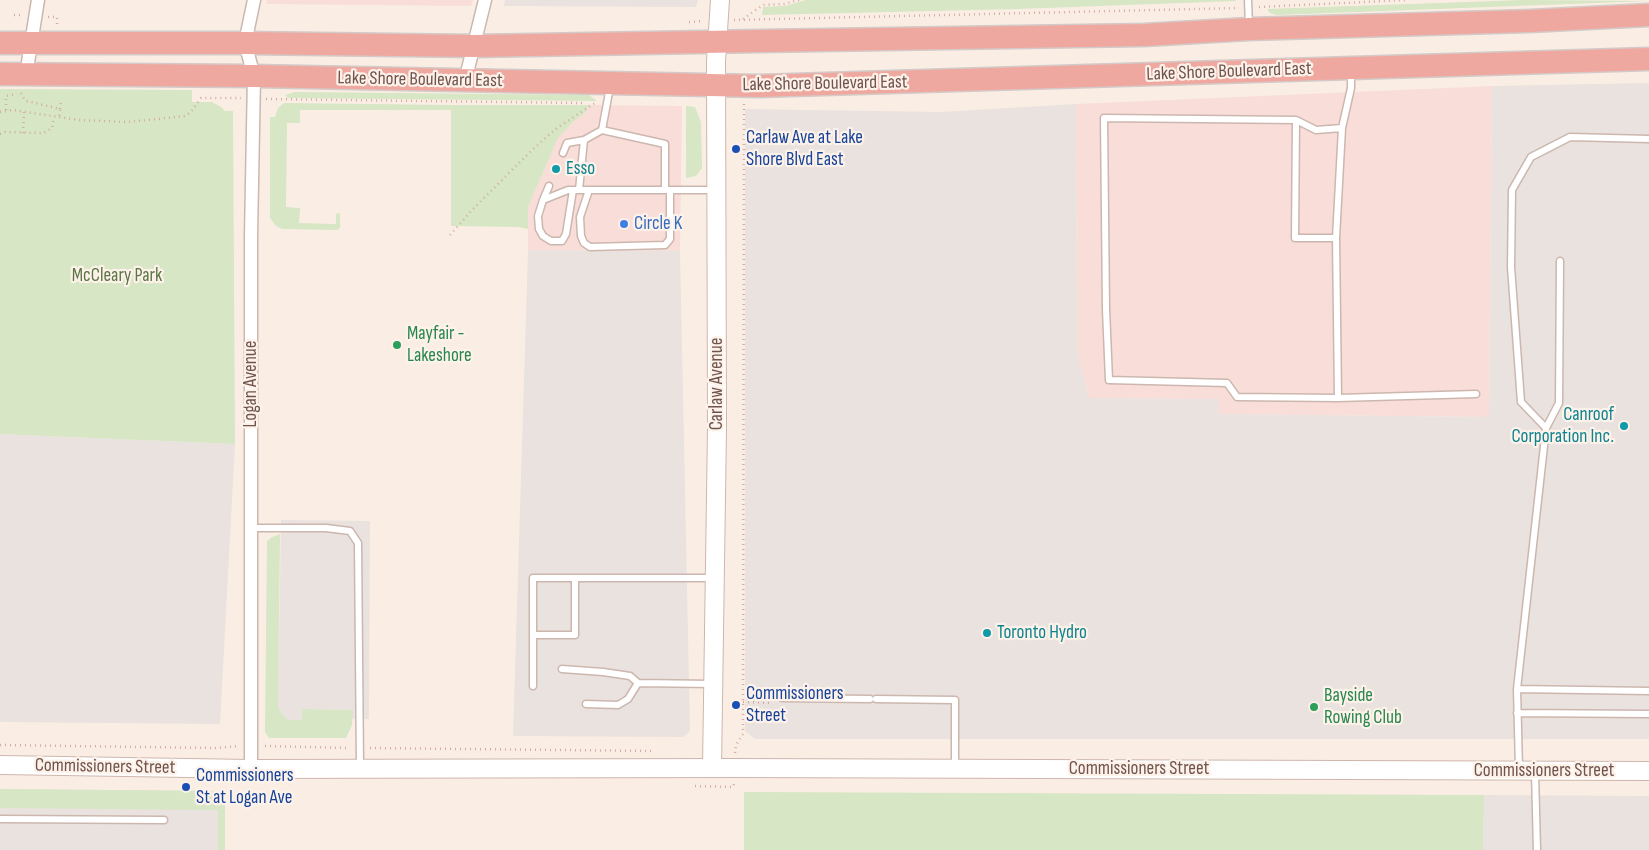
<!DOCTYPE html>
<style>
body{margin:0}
canvas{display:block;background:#faeee4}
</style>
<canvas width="1649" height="850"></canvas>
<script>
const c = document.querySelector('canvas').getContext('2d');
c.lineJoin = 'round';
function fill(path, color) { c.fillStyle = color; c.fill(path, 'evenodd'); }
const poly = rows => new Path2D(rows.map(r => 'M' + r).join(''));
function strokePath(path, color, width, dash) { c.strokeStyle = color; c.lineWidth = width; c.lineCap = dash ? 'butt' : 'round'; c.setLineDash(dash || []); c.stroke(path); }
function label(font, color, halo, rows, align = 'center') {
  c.font = font + ' "Sofia Sans Condensed",sans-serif'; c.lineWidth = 4.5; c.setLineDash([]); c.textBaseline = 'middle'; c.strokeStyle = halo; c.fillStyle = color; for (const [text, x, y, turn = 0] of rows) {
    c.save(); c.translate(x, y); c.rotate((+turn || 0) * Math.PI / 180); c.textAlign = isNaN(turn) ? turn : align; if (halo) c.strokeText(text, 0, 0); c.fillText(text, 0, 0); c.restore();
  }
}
const commercial = poly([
 [267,0,473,0,471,6,266,4],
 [1492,86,1489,417,1219,414,1219,399,1089,398,1077,351,1076,104],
 [590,105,682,106,680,251,528,250,528,207,558,137,574,121,584,114]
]);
const industrial = poly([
 [505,0,698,0,696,7,504,6],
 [1649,83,1649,739,755,739,745,731,745,109,940,112,1076,104,1077,351,1089,398,1219,399,1219,414,1489,417,1492,86],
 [528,250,680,251,690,730,687,734,683,737,513,736],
 [0,434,235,444,220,724,0,722],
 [281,520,370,521,369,719,352,719,352,710,303,709,302,720,289,720,283,715,278,707],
 [0,789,225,791,225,850,0,850],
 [1484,795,1649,796,1649,850,1483,850]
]);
const green = poly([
 [806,0,1236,0,1236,1,1018,9,762,15,763,7,785,6],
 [1524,0,1649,1,1277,15,1270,13,1267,9],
 [0,89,192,90,192,102,212,102,221,107,225,111,233,111,235,444,0,434],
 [295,92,589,95,597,101,288,98,285,95],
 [284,103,452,105,590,105,584,114,574,121,558,138,528,207,528,229,518,227,451,226,451,110,300,110,300,123,287,123,286,207,300,208,299,223,336,224,336,214,340,213,340,228,337,230,282,229,276,226,270,218,270,117,275,117,278,108],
 [686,106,695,107,701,122,702,168,696,176,686,178],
 [280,534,278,707,283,715,289,720,302,720,302,709,353,710,352,725,346,738,269,738,265,732,267,541,272,537],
 [0,789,225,791,225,850,218,850,218,810,0,808],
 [744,792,1484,795,1483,850,744,850]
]);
const path = poly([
 [1259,7,1405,0],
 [14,15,23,15],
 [48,17,57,17,57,25],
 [743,19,763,5,784,4,799,0],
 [734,20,1239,8],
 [689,22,704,21],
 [21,93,24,99,27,101,60,109,59,117],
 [266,99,583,103],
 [60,109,61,101],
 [6,110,6,96,17,94],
 [0,112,13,110,79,120,128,122,185,116,191,112,201,98,241,98],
 [23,133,24,111],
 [0,134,5,132,44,133,52,128,54,117],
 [450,235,472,210,532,150,557,128,595,103],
 [743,702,773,703],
 [0,745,215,748,239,746],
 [265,746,349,748],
 [370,748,654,751],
 [735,753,736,745,743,734,744,103],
 [695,786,733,787,734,784]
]);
const lane = poly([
 [1248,0,1249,26],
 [1351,72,1351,88,1342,128,1336,238,1338,398,1476,394],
 [1296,120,1295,238,1336,238],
 [602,130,665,144,665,190],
 [563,153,567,143,584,140],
 [573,190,566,234,562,241,551,241,543,236,539,229,538,216,543,200,568,190,716,190],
 [579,190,584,140,602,130,610,87],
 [589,190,580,217,581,236,584,243,590,247,665,245,670,239,670,190],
 [543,200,549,186],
 [1338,398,1237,397,1227,383,1109,380,1106,309,1104,118,1296,120,1316,130,1342,128],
 [1546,428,1559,403,1560,261],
 [251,528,326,528,350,531,358,543,360,768],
 [534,635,575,635,575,579],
 [562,669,603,672,630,676,638,683,712,684],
 [533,686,533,578,713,578],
 [1517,689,1649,691],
 [782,698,870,699],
 [876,699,955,700,955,767],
 [586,704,618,705,628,699,638,683],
 [1517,713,1649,714],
 [1519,769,1517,689,1546,428,1521,402,1511,267,1512,190,1531,157,1570,137,1649,139],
 [1535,772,1537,850],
 [0,819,164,820]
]);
const street = poly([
 [26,75,38,0],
 [465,81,485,0],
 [251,769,251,236,254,76,245,43,254,0]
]);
const secondary = poly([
 [0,765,251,769,734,768,1649,771],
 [712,768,717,428,716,61,720,0]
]);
const highway = poly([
 [0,43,245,43,474,46,760,41,1144,35,1249,29,1530,21,1649,15],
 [0,74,254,76,759,86,1649,59]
]);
const markers = [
 [736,149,5,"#1a4fb4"],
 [556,169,5,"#0f9aa8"],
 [624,224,5,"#3f7fe0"],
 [397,345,5,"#2e9e5b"],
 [1624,426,5,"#0f9aa8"],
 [987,633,5,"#0f9aa8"],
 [736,705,5,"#1a4fb4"],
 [1314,707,5,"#2e9e5b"],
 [186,787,5,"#1a4fb4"]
];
const streetNames = [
 ["Lake Shore Boulevard East",1229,72,-2],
 ["Lake Shore Boulevard East",420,80,1],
 ["Lake Shore Boulevard East",825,84,-1],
 ["Logan Avenue",251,384,-90],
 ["Carlaw Avenue",717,384,-90],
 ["Commissioners Street",105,767,1],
 ["Commissioners Street",1139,769],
 ["Commissioners Street",1544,771]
];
const transitNames = [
 ["Carlaw Ave at Lake",746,138],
 ["Shore Blvd East",746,160],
 ["Commissioners",746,694],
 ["Street",746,716],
 ["Commissioners",196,776],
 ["St at Logan Ave",196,798]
];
const cultureNames = [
 ["Esso",566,169],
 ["Canroof",1614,415,"right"],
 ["Corporation Inc.",1614,437,"right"],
 ["Toronto Hydro",997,633]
];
const shopNames = [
 ["Circle K",634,224]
];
const parkNames = [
 ["McCleary Park",117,276]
];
const leisureNames = [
 ["Mayfair -",407,334],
 ["Lakeshore",407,356],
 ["Bayside",1324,696],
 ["Rowing Club",1324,718]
];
fill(commercial, '#f9ddd9');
fill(industrial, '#eae2de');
fill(green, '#d7e6c4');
strokePath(lane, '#ccb7ae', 9);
strokePath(street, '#ccb7ae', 15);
strokePath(secondary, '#cfb6ac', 20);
strokePath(highway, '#d4cbc9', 25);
strokePath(path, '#d1ada2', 2.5, [1, 4]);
strokePath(lane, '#fff', 6);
strokePath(street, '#fff', 12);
strokePath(secondary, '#fff', 18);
strokePath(highway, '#efa8a0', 22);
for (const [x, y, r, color] of markers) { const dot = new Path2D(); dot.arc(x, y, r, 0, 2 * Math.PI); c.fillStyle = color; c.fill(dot); strokePath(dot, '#fdf2ea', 2); }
label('19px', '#70534c', '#fdf2ea', streetNames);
label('19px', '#164399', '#fdf2ea', transitNames, 'left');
label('19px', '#0d838f', '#fdf2ea', cultureNames, 'left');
label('19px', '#366cbe', '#fdf2ea', shopNames, 'left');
label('19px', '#5b7545', '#fdf2ea', parkNames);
label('19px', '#27864d', '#fdf2ea', leisureNames, 'left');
</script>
